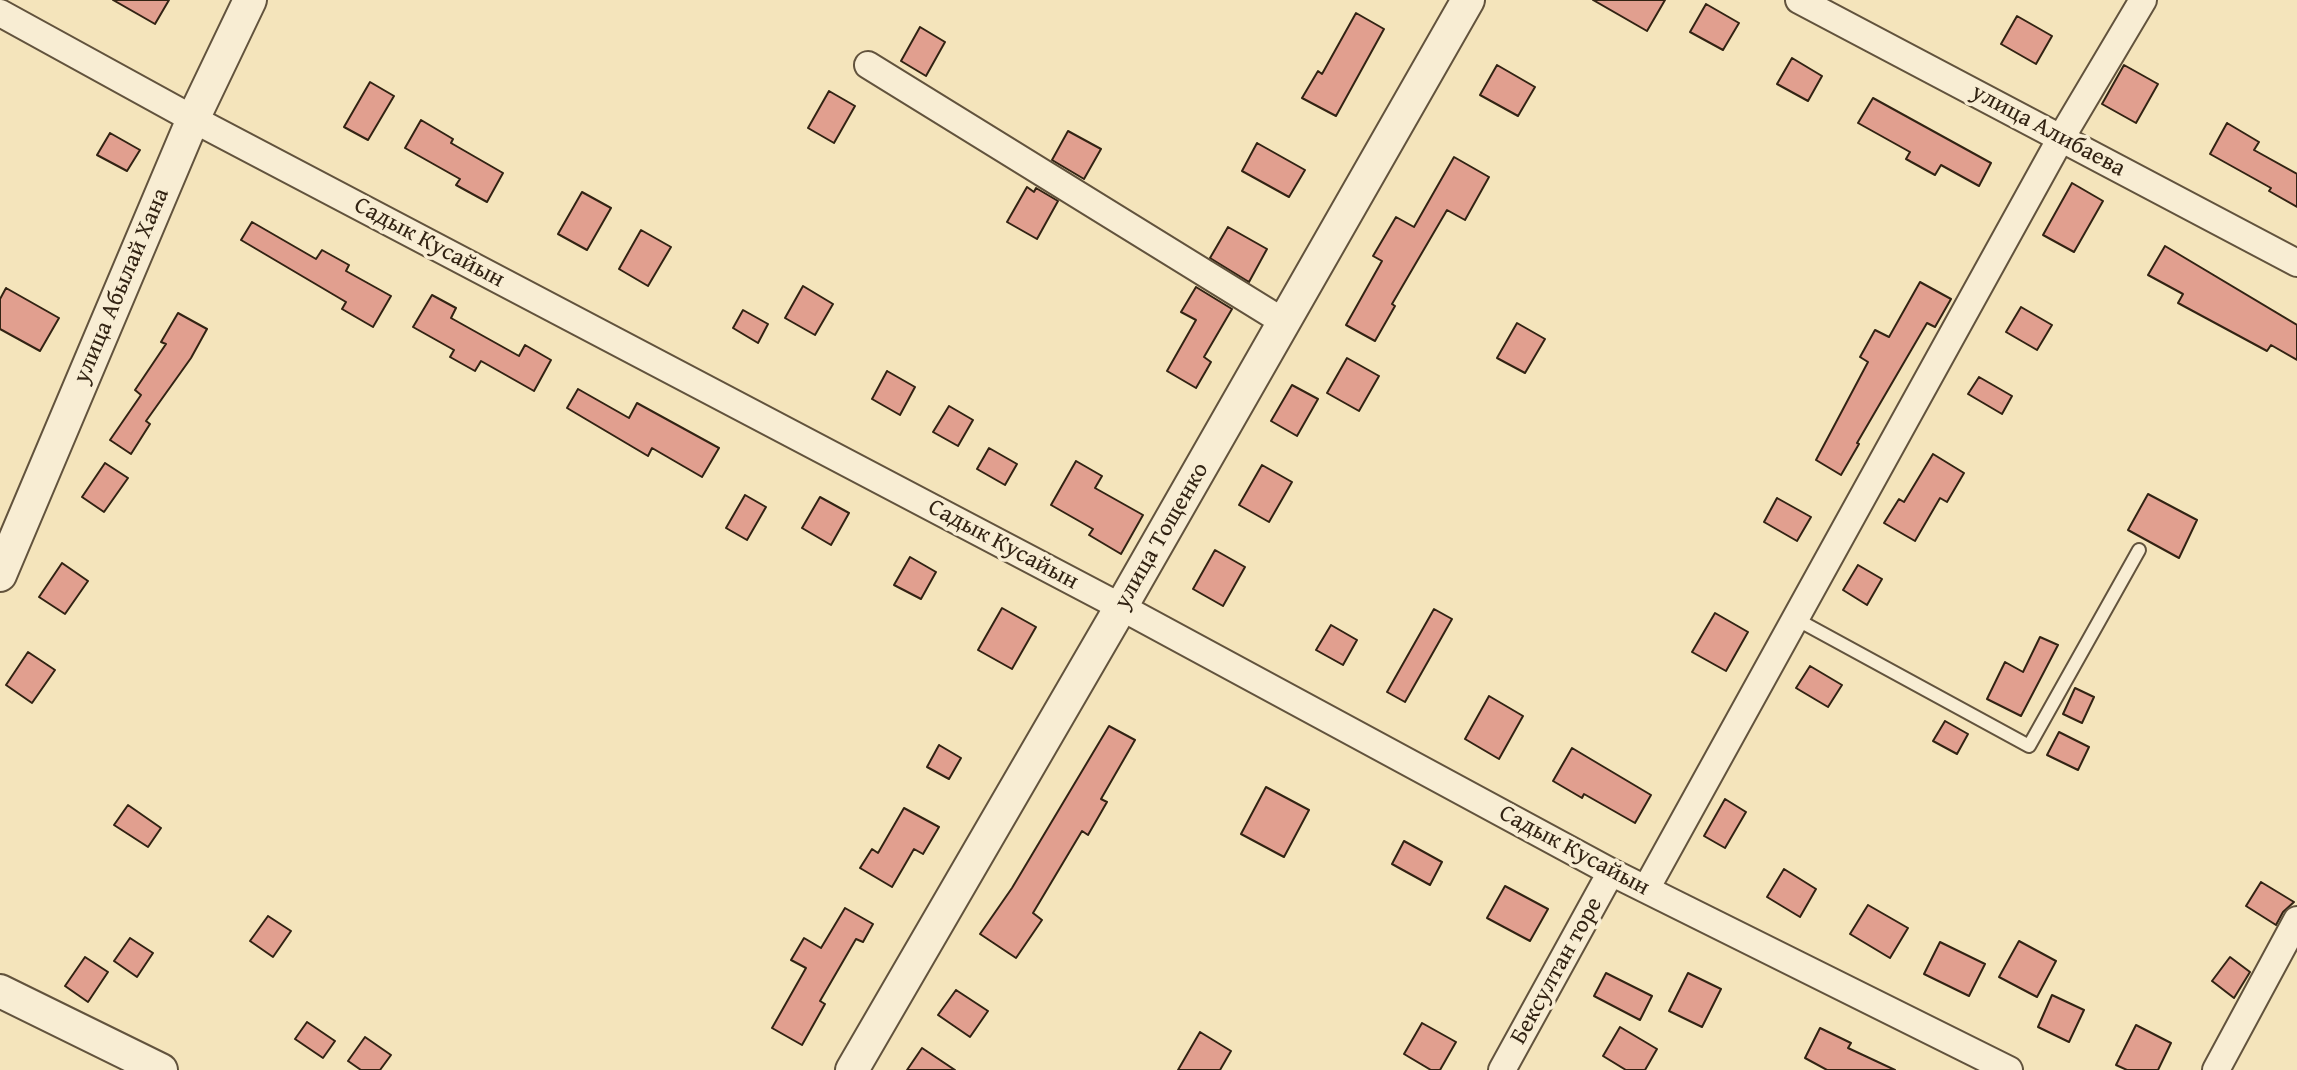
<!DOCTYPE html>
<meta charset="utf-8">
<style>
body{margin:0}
canvas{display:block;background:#f4e4bb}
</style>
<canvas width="2297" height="1070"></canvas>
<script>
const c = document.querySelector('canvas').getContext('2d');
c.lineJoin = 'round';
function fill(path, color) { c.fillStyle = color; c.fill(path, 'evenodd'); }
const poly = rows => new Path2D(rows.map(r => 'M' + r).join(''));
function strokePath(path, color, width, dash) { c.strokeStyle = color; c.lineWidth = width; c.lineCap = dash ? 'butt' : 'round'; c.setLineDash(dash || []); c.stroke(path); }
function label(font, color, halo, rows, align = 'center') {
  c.font = font + ' "Gentium Book Plus",serif'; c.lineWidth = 7; c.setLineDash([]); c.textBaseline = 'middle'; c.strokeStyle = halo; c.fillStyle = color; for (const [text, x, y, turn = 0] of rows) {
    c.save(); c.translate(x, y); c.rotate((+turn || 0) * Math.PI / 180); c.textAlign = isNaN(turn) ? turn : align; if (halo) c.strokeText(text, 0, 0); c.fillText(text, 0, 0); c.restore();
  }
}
const building = poly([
 [113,0,169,0,155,24,113,0],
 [1593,0,1665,0,1647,31,1593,0],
 [1706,4,1739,23,1723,50,1690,32,1706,4],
 [1356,13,1384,29,1336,116,1302,98,1318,71,1322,74,1356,13],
 [2017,16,2052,36,2036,64,2001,44,2017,16],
 [920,27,945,42,926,76,901,61,920,27],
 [1792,58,1822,76,1808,101,1777,84,1792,58],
 [1497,65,1535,87,1518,116,1480,95,1497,65],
 [2124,65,2158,84,2136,123,2102,104,2124,65],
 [370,82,394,96,368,140,344,127,370,82],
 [829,91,855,106,834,143,808,128,829,91],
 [1873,98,1991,163,1979,186,1941,165,1935,175,1906,159,1910,152,1858,123,1873,98],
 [421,120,453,139,451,143,503,173,487,202,456,185,460,179,405,148,421,120],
 [2227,123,2259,142,2254,150,2297,174,2297,207,2269,191,2271,188,2210,154,2227,123],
 [1068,131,1101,149,1084,179,1052,160,1068,131],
 [110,133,140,150,127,171,97,155,110,133],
 [1257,143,1305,170,1289,197,1242,171,1257,143],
 [1454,157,1489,177,1465,220,1447,210,1392,304,1395,306,1375,341,1346,325,1382,261,1373,256,1396,217,1414,227,1454,157],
 [2072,183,2103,201,2074,252,2043,235,2072,183],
 [1027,187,1034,192,1036,188,1058,201,1037,239,1007,222,1027,187],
 [582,192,611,208,587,250,558,234,582,192],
 [252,222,316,259,322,250,349,265,346,271,391,296,373,327,342,309,346,302,241,240,252,222],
 [1228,227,1267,249,1249,282,1210,258,1228,227],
 [641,230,671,247,648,286,619,269,641,230],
 [2165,246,2297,325,2297,360,2271,345,2267,351,2178,303,2183,294,2148,275,2165,246],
 [1920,282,1951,299,1935,327,1927,323,1857,443,1859,444,1841,475,1816,460,1868,362,1860,357,1875,330,1889,337,1920,282],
 [803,286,833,304,815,335,785,318,803,286],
 [1196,287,1232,309,1204,357,1211,362,1196,388,1167,371,1196,320,1181,312,1196,287],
 [6,288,59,318,40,351,0,329,0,299,6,288],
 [432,295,456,308,451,318,519,356,525,345,551,360,534,391,481,361,475,371,450,357,454,350,413,327,432,295],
 [2021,307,2052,325,2037,350,2006,332,2021,307],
 [743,310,768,324,758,343,733,328,743,310],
 [178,313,207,329,191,358,146,421,150,424,131,454,110,440,141,395,135,390,166,344,161,342,178,313],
 [1517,323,1545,339,1525,373,1497,358,1517,323],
 [1347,358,1379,376,1359,411,1327,393,1347,358],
 [887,371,915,387,900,415,872,399,887,371],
 [1979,377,2012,396,2002,414,1968,394,1979,377],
 [1292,385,1318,399,1297,436,1271,421,1292,385],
 [578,389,629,418,637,403,719,448,702,477,652,448,648,456,567,408,578,389],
 [949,406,973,420,958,446,933,432,949,406],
 [989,448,1017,464,1005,485,977,469,989,448],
 [1933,454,1964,473,1947,502,1940,498,1915,541,1884,523,1899,499,1904,502,1933,454],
 [1076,461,1102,476,1095,488,1143,515,1121,554,1089,535,1093,529,1051,505,1076,461],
 [105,463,128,478,104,512,82,497,105,463],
 [1262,465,1292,482,1269,522,1239,505,1262,465],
 [2148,494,2197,520,2179,558,2128,530,2148,494],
 [745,495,766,507,747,540,726,528,745,495],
 [820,497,849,513,831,545,802,528,820,497],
 [1777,498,1811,517,1797,541,1764,522,1777,498],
 [1215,550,1245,567,1223,606,1193,589,1215,550],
 [910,557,936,572,921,599,894,585,910,557],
 [62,563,88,581,65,614,39,597,62,563],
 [1858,565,1882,579,1867,605,1843,590,1858,565],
 [1002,608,1036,627,1012,669,978,650,1002,608],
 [1434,609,1452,619,1405,702,1387,692,1434,609],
 [1715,613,1748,632,1726,671,1692,652,1715,613],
 [1331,625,1357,640,1343,665,1316,650,1331,625],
 [2040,637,2058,645,2021,716,1987,699,2005,662,2023,672,2040,637],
 [28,652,55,670,32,703,6,685,28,652],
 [1810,666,1842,685,1828,707,1796,688,1810,666],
 [2075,688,2094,697,2082,723,2063,714,2075,688],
 [1489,696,1523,716,1499,759,1465,739,1489,696],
 [1945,721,1968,734,1957,754,1933,741,1945,721],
 [1109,726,1135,740,1101,799,1107,802,1088,835,1082,831,1033,913,1042,920,1016,958,980,934,1012,888,1109,726],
 [2059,732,2089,747,2078,770,2047,755,2059,732],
 [939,745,961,758,949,779,927,767,939,745],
 [1572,748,1651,795,1635,823,1584,794,1582,798,1553,781,1572,748],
 [1266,787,1309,810,1284,857,1241,834,1266,787],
 [1725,799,1746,812,1725,848,1704,836,1725,799],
 [128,805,161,828,148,847,114,825,128,805],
 [904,808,939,827,923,854,914,849,892,887,860,868,872,849,878,853,904,808],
 [1404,841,1442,862,1430,885,1392,864,1404,841],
 [1784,869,1816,889,1800,917,1767,897,1784,869],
 [2261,882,2294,902,2283,912,2276,925,2246,906,2261,882],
 [1505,886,1548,909,1530,941,1487,918,1505,886],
 [1868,905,1908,928,1890,958,1850,934,1868,905],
 [845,908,873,924,863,942,856,939,820,1001,825,1004,802,1045,772,1028,806,968,791,960,804,938,821,948,845,908],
 [268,916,291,931,273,957,250,941,268,916],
 [130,938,153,953,137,977,114,961,130,938],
 [2019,941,2056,961,2037,997,1999,977,2019,941],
 [1940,942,1985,964,1969,996,1924,974,1940,942],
 [85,957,108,972,88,1002,65,986,85,957],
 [2230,957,2250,972,2234,998,2212,981,2230,957],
 [1606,973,1652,996,1640,1020,1594,996,1606,973],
 [1688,973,1721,989,1702,1027,1669,1011,1688,973],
 [956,990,988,1011,970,1037,938,1015,956,990],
 [2052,995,2084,1010,2069,1042,2038,1027,2052,995],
 [307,1022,335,1041,323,1058,295,1039,307,1022],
 [1422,1023,1456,1042,1440,1070,1431,1070,1404,1054,1422,1023],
 [2136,1025,2171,1043,2158,1070,2127,1070,2116,1065,2136,1025],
 [1620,1027,1657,1049,1645,1070,1626,1070,1603,1056,1620,1027],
 [1820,1028,1851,1043,1848,1048,1895,1070,1827,1070,1805,1058,1820,1028],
 [1200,1032,1231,1051,1220,1070,1178,1070,1200,1032],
 [365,1037,391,1055,380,1070,361,1070,348,1061,365,1037],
 [922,1048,955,1070,907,1070,922,1048]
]);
const service = poly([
 [1796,619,2029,746,2139,550]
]);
const minor = poly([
 [1799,0,2297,263],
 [0,13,193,119,1121,607,1611,872,2009,1070],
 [868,65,1284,322],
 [1646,889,2061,138,2143,0],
 [1502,1070,1611,872],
 [2216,1070,2297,920]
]);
const tertiary = poly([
 [0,575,193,119,250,0],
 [0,991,161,1070],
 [852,1070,1121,607,1468,0]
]);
const streetNames = [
 ["улица Алибаева",2048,131,28],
 ["Садык Кусайын",429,243,28],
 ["улица Абылай Хана",122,286,-67],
 ["улица Тощенко",1162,536,-60],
 ["Садык Кусайын",1003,545,28],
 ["Садык Кусайын",1574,851,28],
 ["Бексултан торе",1557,971,-61]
];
fill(building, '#e19f8f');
strokePath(building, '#322313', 2);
strokePath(service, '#62533d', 16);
strokePath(minor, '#62533d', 30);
strokePath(tertiary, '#62533d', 36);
strokePath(service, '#f8edd3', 12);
strokePath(minor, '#f8edd3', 26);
strokePath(tertiary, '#f8edd3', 32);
label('24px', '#322313', '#f8edd3', streetNames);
</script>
